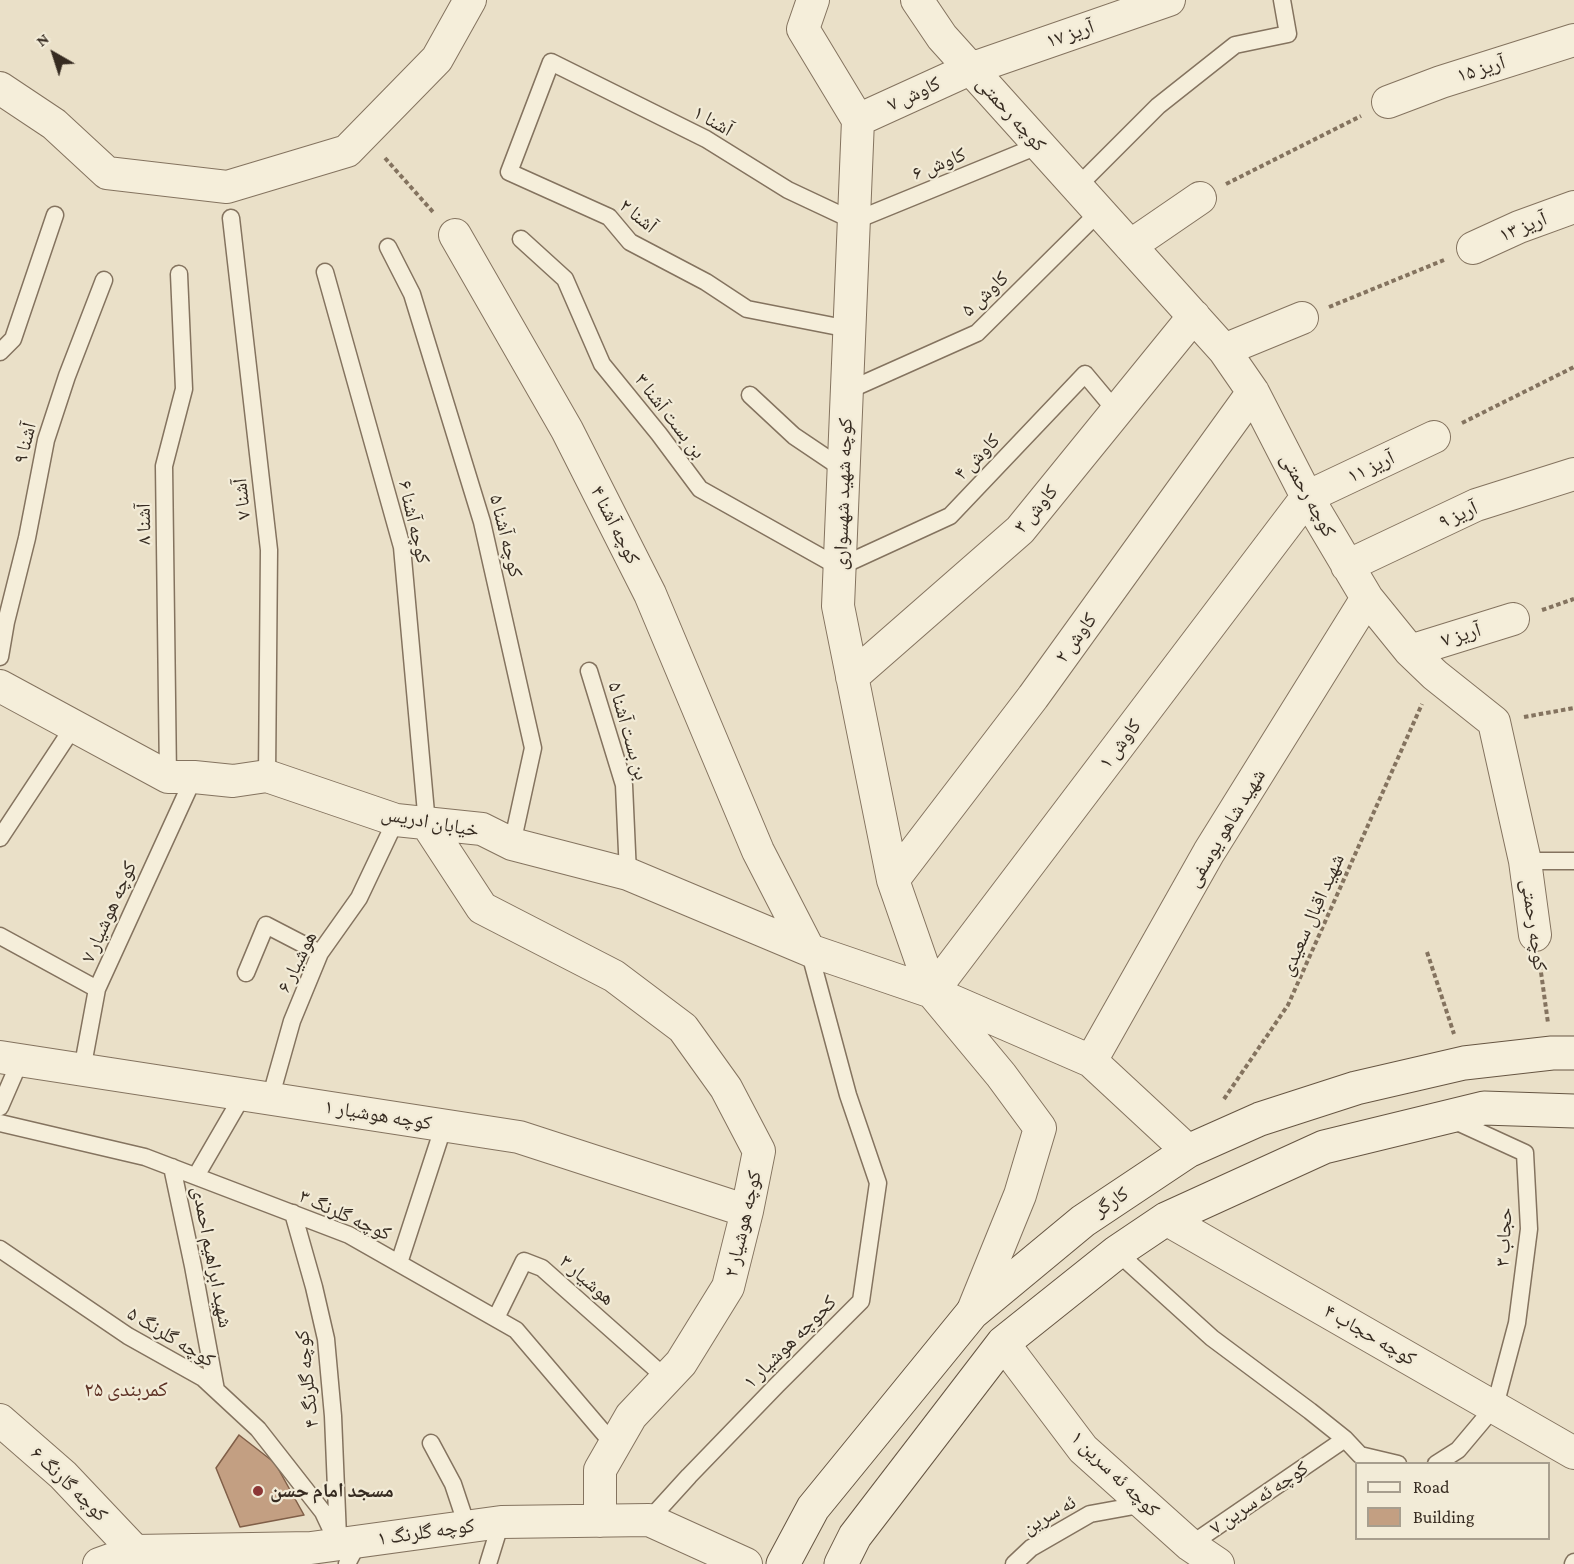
<!DOCTYPE html>
<meta charset="utf-8">
<style>
body{margin:0}
#map{position:relative;width:1574px;height:1564px;overflow:hidden;background:#eae0c8;font-family:"Crimson Pro",serif}
canvas{display:block}
.legend{position:absolute;left:1355px;top:1462px;width:195px;height:78px;box-sizing:border-box;background:#f2ebd7;border:2px solid #a79e8e;margin:0;padding:8px 10px;list-style:none;font-size:18px;color:#362b21}
.legend li{display:flex;align-items:center;gap:12px;height:30px}
.legend b{width:30px;border:2px solid #a79e8e}
.north{position:absolute;left:24px;top:24px;width:60px;height:60px;-webkit-text-stroke:4px #f2ebd7;paint-order:stroke;rotate:321deg;font-size:16px;font-weight:700;line-height:24px;text-align:center;color:#362b21}
.north::after{content:'';display:block;margin:auto;width:21px;height:27px;background:#362b21;clip-path:polygon(50% 0,100% 100%,50% 72%,0 100%)}
</style>
<div id="map">
<canvas width="1574" height="1564"></canvas>
<ul class="legend">
<li><b style="height:8px;background:#f5eeda"></b>Road</li>
<li><b style="height:16px;background:#c39f82"></b>Building</li>
</ul>
<div class="north">N</div>
</div>
<script>
const c = document.querySelector('canvas').getContext('2d');
c.lineJoin = 'round';
function fill(path, color) { c.fillStyle = color; c.fill(path, 'evenodd'); }
const poly = rows => new Path2D(rows.map(r => 'M' + r).join(''));
function strokePath(path, color, width, dash) { c.strokeStyle = color; c.lineWidth = width; c.lineCap = dash ? 'butt' : 'round'; c.setLineDash(dash || []); c.stroke(path); }
function label(font, color, halo, rows, align = 'center') {
  c.font = font + ' "Crimson Pro","Noto Naskh Arabic",serif'; c.lineWidth = 4.5; c.setLineDash([]); c.textBaseline = 'middle'; c.strokeStyle = halo; c.fillStyle = color; for (const [text, x, y, turn = 0] of rows) {
    c.save(); c.translate(x, y); c.rotate((+turn || 0) * Math.PI / 180); c.textAlign = isNaN(turn) ? turn : align; if (halo) c.strokeText(text, 0, 0); c.fillText(text, 0, 0); c.restore();
  }
}
const building = poly([
 [239,1435,275,1463,304,1515,240,1527,216,1468,239,1435]
]);
const path = poly([
 [385,158,433,212],
 [1226,184,1361,116],
 [1329,307,1444,260],
 [1462,423,1574,367],
 [1542,610,1574,599],
 [1524,717,1574,708],
 [1427,952,1454,1034],
 [1540,965,1548,1023],
 [1224,1099,1288,1005,1422,704]
]);
const lane = poly([
 [1077,187,1158,106,1235,45,1288,34,1282,0],
 [231,218,269,550,267,776],
 [521,239,565,279,602,364,659,434,700,489,839,567,950,516,1085,374,1116,411],
 [388,247,412,294,482,522,533,748,512,844],
 [325,272,402,547,427,824],
 [849,329,747,309,706,282,630,242,609,217,509,172,551,62,706,139,788,190,854,221,1040,145],
 [0,352,13,339,55,215],
 [847,391,977,333,1099,212],
 [750,395,794,436,843,469],
 [0,657,6,622,27,538,46,440,67,376,104,280],
 [589,671,624,785,628,874],
 [168,777,164,466,184,389,179,274],
 [0,838,74,726],
 [1525,861,1574,861],
 [0,936,97,989],
 [246,973,266,925,320,953],
 [82,1070,97,989,194,777],
 [270,1099,292,1021,320,953,359,898,396,820],
 [0,1107,20,1061],
 [0,1123,145,1157,349,1235,516,1330,614,1445],
 [172,1167,193,1266,216,1390],
 [196,1176,243,1095],
 [293,1213,314,1287,326,1339,333,1416,338,1537],
 [0,1249,128,1336,203,1378,258,1429,323,1512,338,1544],
 [1117,1252,1212,1338,1310,1411,1345,1439,1360,1455,1398,1464],
 [399,1263,444,1125],
 [496,1318,524,1261,542,1268,666,1378],
 [431,1443,453,1484,467,1526],
 [1436,1464,1458,1450,1495,1406,1517,1323,1529,1229,1525,1153,1453,1120],
 [649,1520,689,1476,777,1385,861,1301,878,1183,848,1095,809,950],
 [1190,1545,1345,1439],
 [347,1564,359,1541],
 [488,1564,501,1522],
 [1014,1564,1031,1548,1090,1514,1145,1504],
 [1573,1564,1574,1562]
]);
const street = poly([
 [813,0,803,29,858,120,838,606,893,880,932,992,1001,1075,1040,1128,1020,1195,972,1313],
 [917,0,942,37,1224,350,1253,392,1307,497,1367,598,1410,651,1435,675,1494,722,1525,861,1535,935],
 [0,88,54,124,107,173,227,187,347,151,437,59,470,0],
 [1388,102,1441,82,1574,40],
 [858,120,970,69,1169,0],
 [455,235,567,430,650,594,758,851,809,950],
 [1130,246,1200,198],
 [1473,248,1519,227,1574,207],
 [1224,350,1302,318],
 [1347,566,1476,505,1574,474],
 [1410,651,1513,619],
 [852,677,1020,530,1194,316],
 [0,686,168,777,194,777,233,781,267,776,396,820,482,829,512,844,628,874,809,950,932,992,1091,1061,1188,1151],
 [427,824,482,908,614,976,683,1028,726,1088,759,1151,747,1211,728,1287,681,1363,631,1416,600,1470,600,1521],
 [893,880,1033,697,1253,392],
 [932,992,1307,497,1434,437],
 [0,1057,519,1137,747,1211],
 [1091,1061,1209,852,1367,598],
 [1166,1219,1574,1453],
 [1003,1343,1083,1449,1190,1545,1218,1564],
 [0,1420,63,1475,135,1551],
 [99,1564,135,1551,311,1548,501,1522,649,1520,746,1564]
]);
const secondary = poly([
 [783,1564,813,1508,972,1313,1083,1221,1188,1151,1260,1119,1356,1088,1464,1063,1552,1053,1574,1053],
 [841,1564,855,1536,1003,1343,1117,1252,1166,1219,1324,1147,1484,1108,1574,1111]
]);
const markers = [
 [258,1491,6,"#8c3736"]
];
const streetNames = [
 ["آریز ۱۷",1070,34,-19],
 ["آریز ۱۵",1481,69,-17],
 ["کاوش ۷",914,94,-25],
 ["کوچه رحمتی",1011,114,48],
 ["آشنا ۱",713,121,29],
 ["کاوش ۶",939,164,-22],
 ["آشنا ۲",638,216,39],
 ["آریز ۱۳",1523,227,-22],
 ["کاوش ۵",985,294,-43],
 ["بن بست آشنا ۳",670,416,52],
 ["آشنا ۹",25,443,-76],
 ["کاوش ۴",977,457,-46],
 ["آریز ۱۱",1371,467,-25],
 ["کوچه شهید شهسواری",843,494,-88],
 ["کوچه رحمتی",1308,495,61],
 ["آشنا ۷",242,499,-96],
 ["کاوش ۳",1036,509,-50],
 ["آریز ۹",1458,515,-24],
 ["کوچه آشنا ۶",414,522,77],
 ["آشنا ۸",144,524,-91],
 ["کوچه آشنا ۴",615,525,63],
 ["کوچه آشنا ۵",506,536,76],
 ["آریز ۷",1461,635,-17],
 ["کاوش ۲",1076,638,-54],
 ["بن بست آشنا ۵",628,731,74],
 ["کاوش ۱",1120,744,-53],
 ["خیابان ادریس",430,822,10],
 ["شهید شاهو یوسفی",1226,828,-59],
 ["کوچه هوشیار ۷",109,912,-66],
 ["شهید اقبال سعیدی",1312,915,-66],
 ["کوچه رحمتی",1534,925,82],
 ["هوشیار ۶",297,962,-64],
 ["کوچه هوشیار ۱",378,1115,9],
 ["کارگر",1111,1202,-34],
 ["کوچه گلرنگ ۳",345,1215,24],
 ["کوچه هوشیار ۲",743,1224,-77],
 ["حجاب ۳",1504,1237,-87],
 ["شهید ابراهیم احمدی",212,1257,79],
 ["هوشیار ۳",587,1280,41],
 ["کوچه حجاب ۴",1370,1335,30],
 ["کوچه گلرنگ ۵",171,1337,31],
 ["کحوچه هوشیار ۱",790,1342,-45],
 ["کوچه گلرنگ ۴",307,1379,-96],
 ["کوچه ئه سرین ۱",1115,1474,44],
 ["کوچه گارنگ ۶",69,1484,44],
 ["کوچه ئه سرین ۷",1259,1498,-34],
 ["ئه سرین",1049,1515,-30],
 ["کوچه گلرنگ ۱",426,1532,-8]
];
const poiNames = [
 ["مسجد امام حسن",270,1491]
];
const neighbourhoodNames = [
 ["کمربندی ۲۵",126,1390]
];
fill(building, '#c39f82');
strokePath(building, '#805f48', 1.5);
strokePath(lane, '#84735f', 19);
strokePath(street, '#84735f', 34);
strokePath(secondary, '#665542', 35);
strokePath(path, '#84735f', 4, [4.5, 3]);
strokePath(lane, '#f5eeda', 16);
strokePath(street, '#f5eeda', 32);
strokePath(secondary, '#f5eeda', 33);
for (const [x, y, r, color] of markers) { const dot = new Path2D(); dot.arc(x, y, r, 0, 2 * Math.PI); c.fillStyle = color; c.fill(dot); strokePath(dot, '#f2ebd7', 2); }
label('20px', '#362b21', '#f2ebd7', streetNames);
label('bold 20px', '#362b21', '#f2ebd7', poiNames, 'left');
label('21px', '#5e3225', '#f2ebd7', neighbourhoodNames);
</script>
